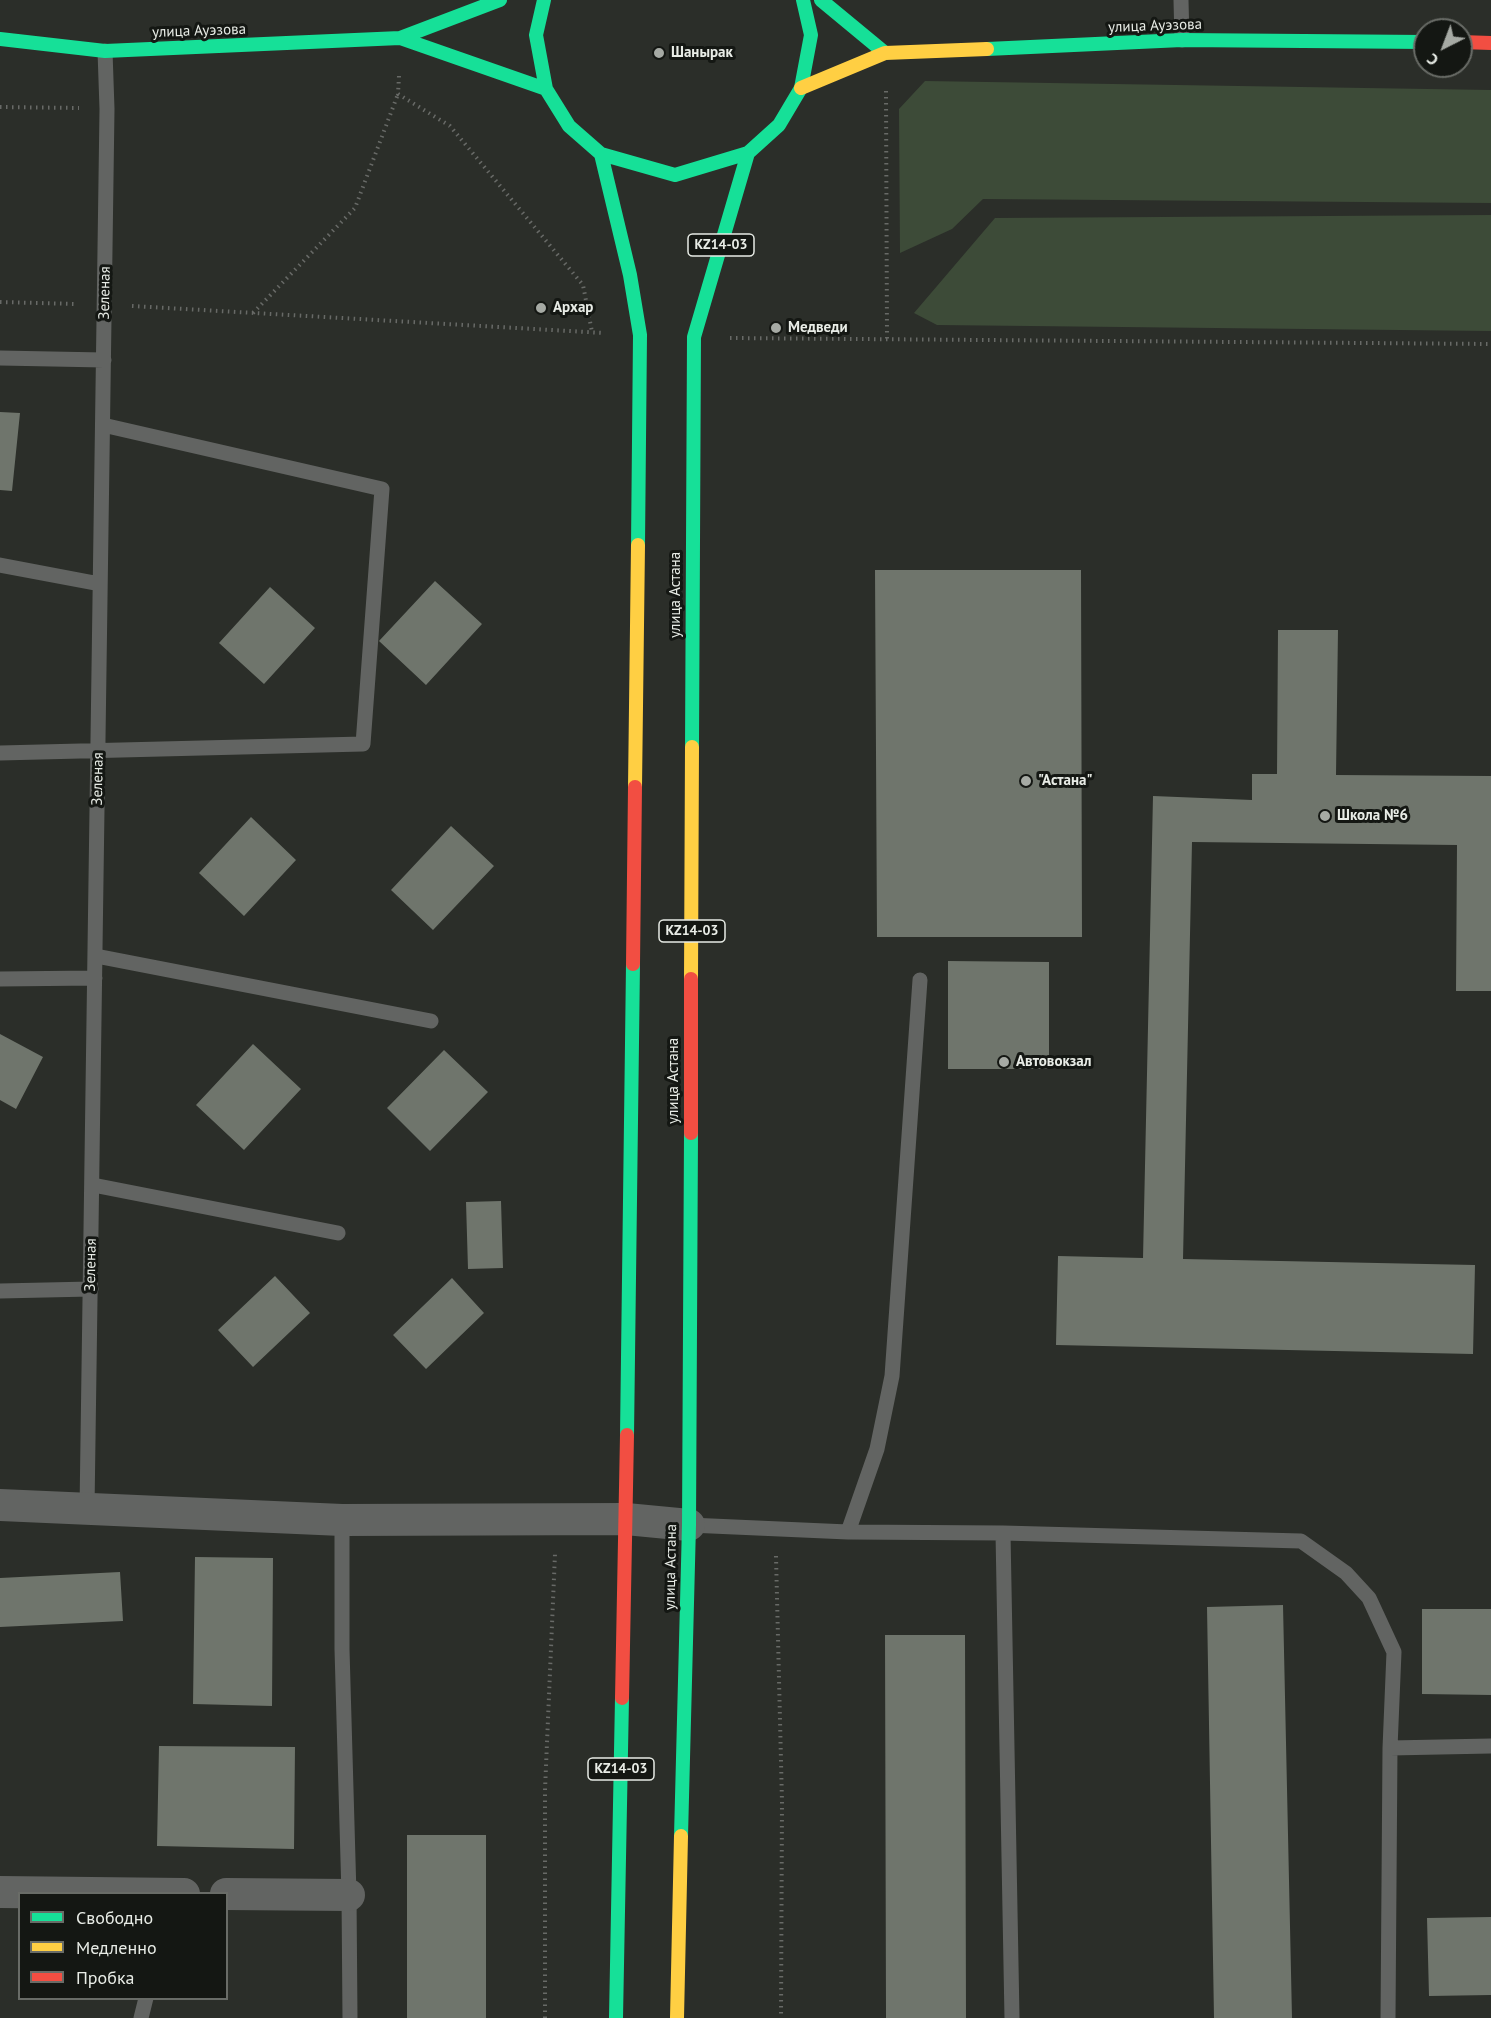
<!DOCTYPE html>
<meta charset="utf-8">
<style>
body{margin:0}
#map{position:relative;width:1491px;height:2018px;overflow:hidden;background:#2b2e29;font-family:"PT Sans",sans-serif}
canvas{display:block}
.legend{position:absolute;left:18px;top:1892px;width:210px;height:108px;box-sizing:border-box;background:#141713;border:2px solid #696c67;margin:0;padding:8px 10px;list-style:none;font-size:18px;color:#e8ece6}
.legend li{display:flex;align-items:center;gap:12px;height:30px}
.legend b{width:30px;border:2px solid #696c67}
.north{position:absolute;left:1413px;top:18px;width:60px;height:60px;box-sizing:border-box;background:#141713;border:2px solid #696c67;border-radius:50%;rotate:222deg;font-size:16px;font-weight:700;line-height:24px;text-align:center;color:#e8ece6}
.north::after{content:'';display:block;margin:auto;width:21px;height:27px;background:#a6aaa4;clip-path:polygon(50% 0,100% 100%,50% 72%,0 100%)}
</style>
<div id="map">
<canvas width="1491" height="2018"></canvas>
<ul class="legend">
<li><b style="height:8px;background:#16e098"></b>Свободно</li>
<li><b style="height:8px;background:#ffcf43"></b>Медленно</li>
<li><b style="height:8px;background:#f24e42"></b>Пробка</li>
</ul>
<div class="north">С</div>
</div>
<script>
const c = document.querySelector('canvas').getContext('2d');
c.lineJoin = 'round';
function fill(path, color) { c.fillStyle = color; c.fill(path, 'evenodd'); }
const poly = rows => new Path2D(rows.map(r => 'M' + r).join(''));
function strokePath(path, color, width, dash) { c.strokeStyle = color; c.lineWidth = width; c.lineCap = dash ? 'butt' : 'round'; c.setLineDash(dash || []); c.stroke(path); }
function label(font, color, halo, rows, align = 'center') {
  c.font = font + ' "PT Sans",sans-serif'; c.lineWidth = 6; c.setLineDash([]); c.textBaseline = 'middle'; c.strokeStyle = halo; c.fillStyle = color; for (const [text, x, y, turn = 0] of rows) {
    c.save(); c.translate(x, y); c.rotate((+turn || 0) * Math.PI / 180); c.textAlign = isNaN(turn) ? turn : align; if (halo) c.strokeText(text, 0, 0); c.fillText(text, 0, 0); c.restore();
  }
}
const green = poly([
 [925,81,1491,90,1491,203,983,199,952,229,900,253,899,109],
 [1491,215,1491,331,937,325,914,313,995,218]
]);
const building = poly([
 [0,412,20,413,12,491,0,490],
 [875,570,1081,570,1082,937,877,937],
 [435,581,482,624,426,685,379,641],
 [270,587,315,628,264,684,219,643],
 [1278,630,1338,630,1336,775,1491,776,1491,991,1456,991,1457,845,1192,842,1183,1259,1475,1265,1473,1354,1056,1345,1058,1256,1143,1258,1153,796,1252,800,1252,774,1277,774],
 [251,817,296,860,244,916,199,873],
 [451,826,494,866,433,930,391,890],
 [948,961,1049,962,1049,1069,948,1069],
 [0,1034,43,1057,16,1109,0,1100],
 [253,1044,301,1089,244,1150,196,1105],
 [444,1050,488,1092,430,1151,387,1108],
 [501,1201,503,1268,468,1269,466,1202],
 [275,1276,310,1313,253,1367,218,1330],
 [452,1278,484,1313,426,1369,393,1335],
 [195,1557,273,1558,272,1706,193,1704],
 [120,1572,123,1621,0,1627,0,1578],
 [1283,1605,1292,2018,1214,2018,1207,1607],
 [1422,1609,1491,1609,1491,1695,1422,1694],
 [885,1635,965,1635,966,2018,886,2018],
 [159,1746,295,1747,294,1849,157,1846],
 [407,1835,486,1835,486,2018,407,2018],
 [1491,1917,1491,1995,1429,1996,1427,1918]
]);
const path = poly([
 [399,76,398,94,450,126,583,285,592,332],
 [886,91,887,339],
 [0,107,79,108],
 [0,302,76,304],
 [132,306,604,333],
 [253,313,355,208,398,94],
 [730,338,1491,344],
 [776,1556,782,1802,781,2018],
 [545,2018,545,1790,555,1554]
]);
const lane = poly([
 [1181,0,1182,40],
 [0,358,104,360],
 [0,565,100,584],
 [0,753,363,744,382,489,103,425],
 [96,956,431,1021],
 [0,979,95,978],
 [93,1185,338,1233],
 [0,1291,91,1289],
 [87,1508,107,109,105,51],
 [342,1520,342,1649,349,1895,350,2018],
 [689,1525,848,1532,1003,1533,1301,1541,1346,1573,1369,1598,1394,1652,1390,1748,1388,2018],
 [848,1532,877,1449,892,1376,920,980],
 [1003,1533,1012,2018],
 [1390,1748,1491,1746],
 [141,2018,146,1998]
]);
const street = poly([
 [0,1505,342,1520,626,1519,689,1525],
 [0,1892,184,1894],
 [226,1894,349,1895]
]);
const fast = poly([
 [544,0,536,35,546,89,569,126,601,154,675,175,748,153,779,125,801,88,811,35,803,0],
 [821,0,885,53],
 [400,38,546,89],
 [0,39,105,51,400,38,500,0],
 [987,49,1182,40,1425,42],
 [601,154,630,275,640,335,638,545],
 [692,747,694,337,748,153],
 [627,1435,633,964],
 [681,1836,689,1525,691,1133],
 [616,2018,622,1698]
]);
const slow = poly([
 [801,88,885,53,987,49],
 [635,787,638,545],
 [691,979,692,747],
 [677,2018,681,1836]
]);
const jam = poly([
 [1461,42,1491,43],
 [633,964,635,787],
 [691,1133,691,979],
 [622,1698,627,1435]
]);
const markers = [
 [659,53,6,"#a6aaa4"],
 [541,308,6,"#a6aaa4"],
 [776,328,6,"#a6aaa4"],
 [1026,781,6,"#a6aaa4"],
 [1325,816,6,"#a6aaa4"],
 [1004,1062,6,"#a6aaa4"]
];
const shields = [
 [721,245,66],
 [692,931,66],
 [621,1769,66]
];
const shieldNames = [
 ["KZ14-03",721,245],
 ["KZ14-03",692,931],
 ["KZ14-03",621,1769]
];
const streetNames = [
 ["улица Ауэзова",1155,26,-2],
 ["улица Ауэзова",199,31,-2],
 ["Зеленая",105,293,-89],
 ["улица Астана",676,595,-90],
 ["Зеленая",98,779,-89],
 ["улица Астана",674,1081,-90],
 ["Зеленая",91,1265,-89],
 ["улица Астана",671,1567,-89]
];
const poiNames = [
 ["Шанырак",671,53],
 ["Архар",553,308],
 ["Медведи",788,328],
 ["\"Астана\"",1038,781],
 ["Школа №6",1337,816],
 ["Автовокзал",1016,1062]
];
fill(green, '#3d4b38');
fill(building, '#6f756c');
strokePath(path, '#686a67', 4, [1.5, 4.5]);
strokePath(lane, '#626462', 15);
strokePath(street, '#626462', 32);
strokePath(fast, '#16e098', 14);
strokePath(slow, '#ffcf43', 14);
strokePath(jam, '#f24e42', 14);
for (const [x, y, r, color] of markers) { const dot = new Path2D(); dot.arc(x, y, r, 0, 2 * Math.PI); c.fillStyle = color; c.fill(dot); strokePath(dot, '#141713', 2); }
for (const [x, y, w] of shields) { const box = new Path2D(); box.roundRect(x - w / 2, y - 11, w, 22, 4.5); c.fillStyle = '#141713'; c.fill(box); strokePath(box, '#e8ece6', 1.5); }
label('bold 14px', '#e8ece6', null, shieldNames);
label('15px', '#e8ece6', '#141713', streetNames);
label('bold 15px', '#e8ece6', '#141713', poiNames, 'left');
</script>
